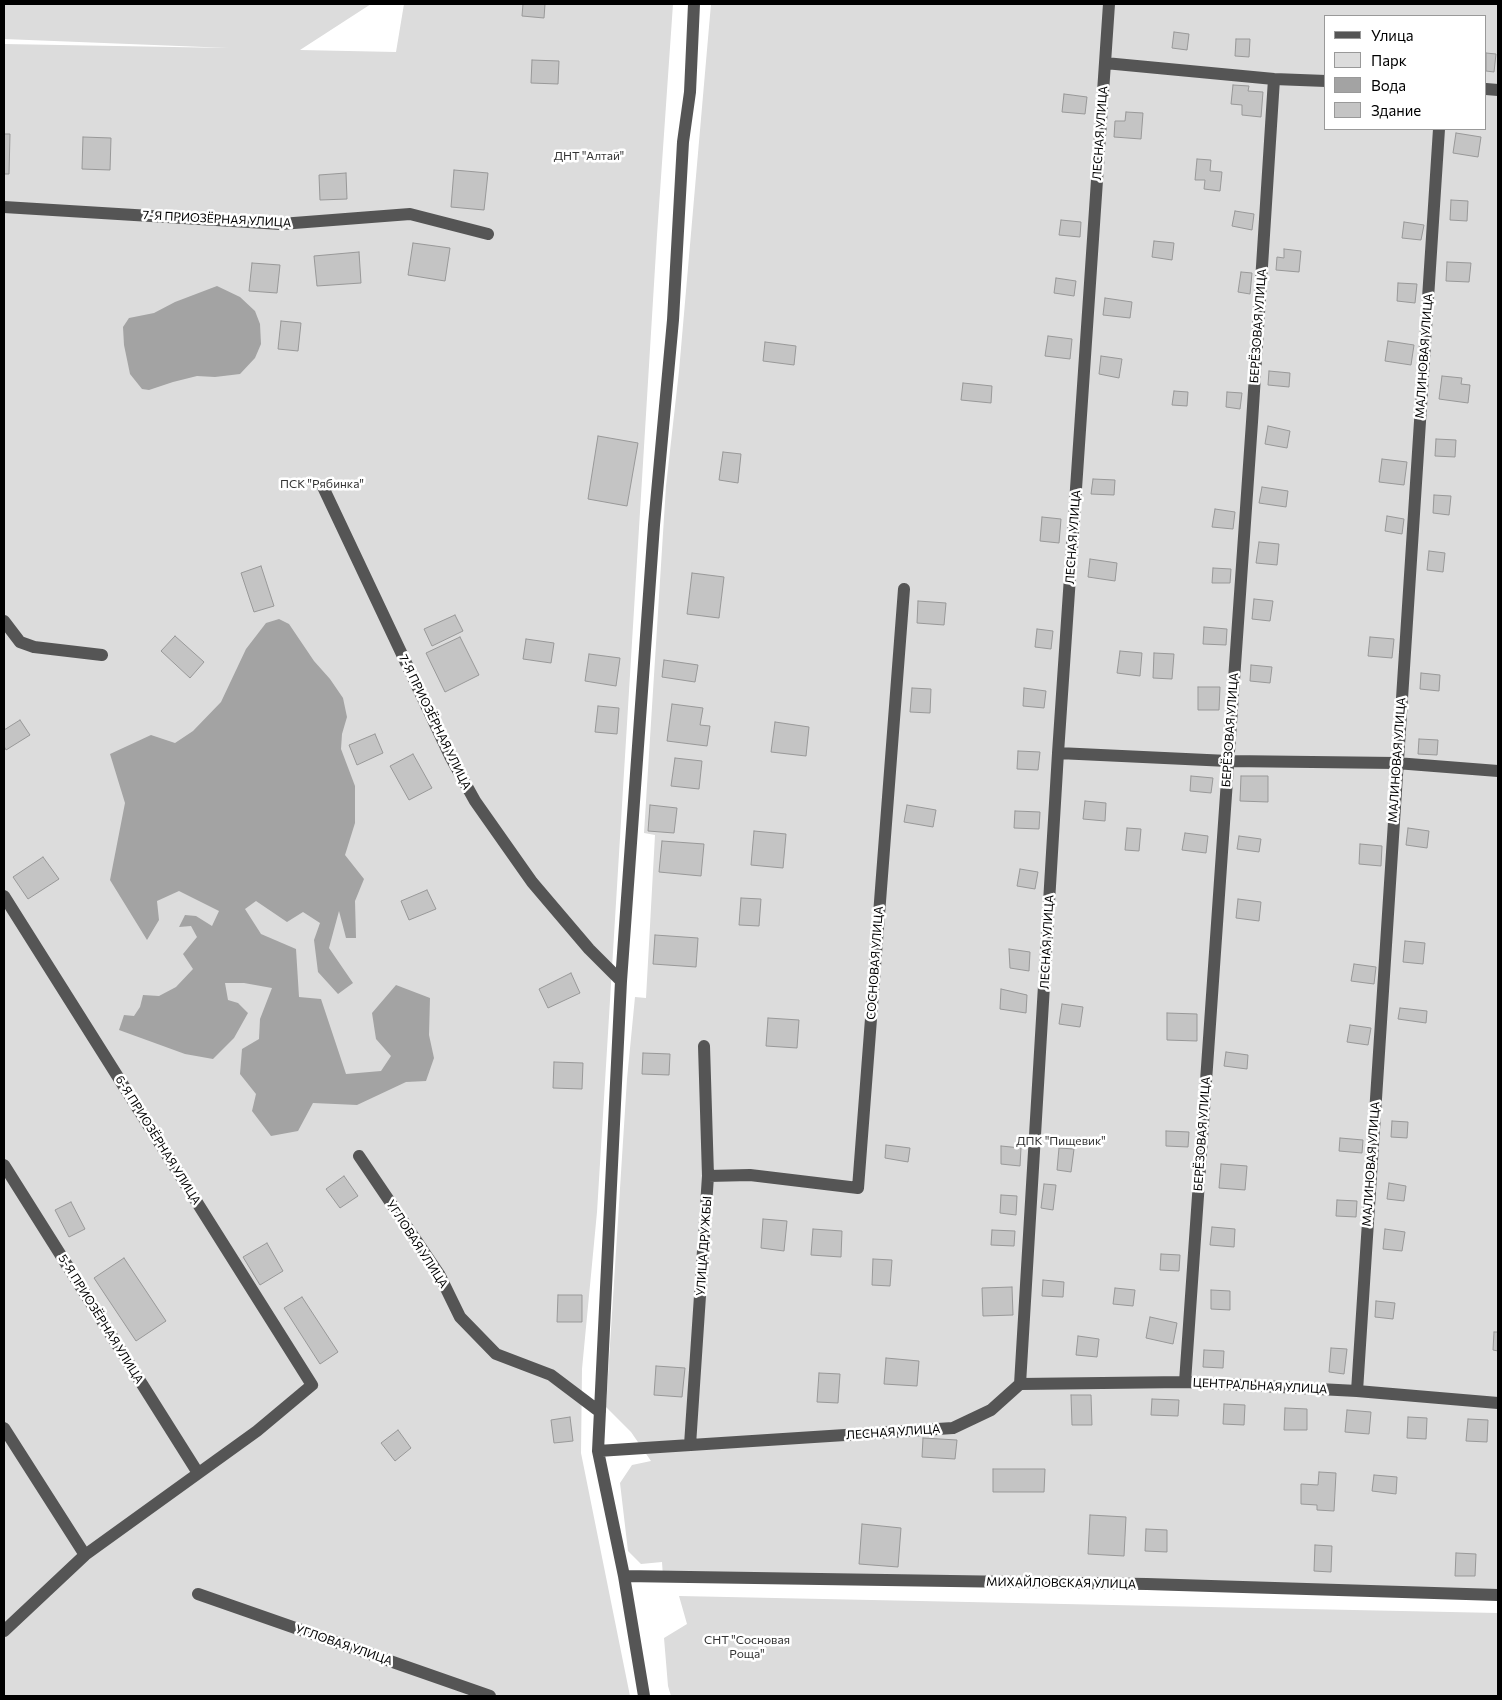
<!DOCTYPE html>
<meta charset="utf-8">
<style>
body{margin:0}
#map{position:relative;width:1502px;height:1700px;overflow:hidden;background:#fff;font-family:Commissioner,sans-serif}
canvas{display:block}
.frame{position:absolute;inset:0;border:5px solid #000;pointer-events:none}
.legend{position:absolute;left:1324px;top:15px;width:162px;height:115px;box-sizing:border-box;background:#fff;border:1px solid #999;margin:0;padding:6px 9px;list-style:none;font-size:15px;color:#000}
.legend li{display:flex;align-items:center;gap:10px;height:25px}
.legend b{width:25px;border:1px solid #999}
</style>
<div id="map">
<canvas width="1502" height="1700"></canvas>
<div class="frame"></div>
<ul class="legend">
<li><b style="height:6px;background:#555"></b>Улица</li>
<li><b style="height:14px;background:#dcdcdc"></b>Парк</li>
<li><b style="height:14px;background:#a3a3a3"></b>Вода</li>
<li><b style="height:14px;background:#c4c4c4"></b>Здание</li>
</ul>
</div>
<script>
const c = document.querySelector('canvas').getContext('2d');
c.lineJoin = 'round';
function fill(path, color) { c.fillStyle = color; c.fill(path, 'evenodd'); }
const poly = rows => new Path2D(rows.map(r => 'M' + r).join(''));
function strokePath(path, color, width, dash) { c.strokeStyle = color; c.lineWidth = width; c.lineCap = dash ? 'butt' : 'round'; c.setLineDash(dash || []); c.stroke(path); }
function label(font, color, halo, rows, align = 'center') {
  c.font = font + ' Commissioner,sans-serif'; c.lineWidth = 5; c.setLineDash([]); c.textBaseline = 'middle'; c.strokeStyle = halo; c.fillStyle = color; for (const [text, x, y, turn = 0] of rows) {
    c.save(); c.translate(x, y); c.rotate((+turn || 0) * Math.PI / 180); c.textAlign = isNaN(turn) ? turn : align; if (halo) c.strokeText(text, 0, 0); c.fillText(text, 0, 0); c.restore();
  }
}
const green = poly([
 [4,4,371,4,300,50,396,52,404,4,673,4,657,235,597,1212,582,1369,581,1453,630,1696,4,1696,4,44,229,48,4,39],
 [711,4,1498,4,1498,1595,663,1577,662,1562,641,1564,628,1551,620,1483,632,1465,651,1461,631,1432,606,1407,627,1079,635,997,646,998,655,835,644,833,666,486,679,371],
 [1326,16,1486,16,1486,129,1326,129],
 [679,1596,1498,1613,1498,1696,671,1696,668,1686,664,1638,687,1624]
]);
const water = poly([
 [217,286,240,297,255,311,260,324,261,344,255,358,240,374,215,377,197,376,173,382,149,390,142,389,130,374,124,345,123,327,129,318,154,313,175,302],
 [279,619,289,624,314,661,330,679,343,698,347,717,342,734,341,749,355,786,355,823,345,855,364,879,355,901,356,938,346,938,339,911,329,948,353,983,338,994,318,972,314,940,320,923,303,912,287,922,256,901,245,909,261,934,296,949,299,997,321,999,346,1074,381,1071,391,1056,376,1039,372,1013,396,985,430,998,429,1035,434,1058,426,1081,406,1082,357,1105,313,1103,298,1131,271,1136,252,1111,256,1094,240,1074,242,1049,259,1039,260,1019,272,988,244,983,225,983,228,1000,238,1003,248,1013,234,1038,213,1059,185,1054,119,1030,124,1015,134,1016,140,1007,143,995,159,996,176,987,193,969,183,954,197,937,191,926,179,927,185,915,196,916,212,926,219,911,179,891,157,901,159,920,147,940,110,880,125,803,110,754,151,735,175,743,193,731,221,702,246,649,266,623]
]);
const building = poly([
 [523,4,545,4,544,18,522,16,523,4],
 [1174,32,1189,34,1187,50,1172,48,1174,32],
 [1236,39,1250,39,1249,57,1235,56,1236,39],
 [1486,53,1496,54,1494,72,1486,71,1486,53],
 [532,60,559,61,558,84,531,83,532,60],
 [1233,85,1249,86,1248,91,1263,92,1261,117,1242,115,1242,105,1231,104,1233,85],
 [1064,94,1087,97,1085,114,1062,112,1064,94],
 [1126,112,1143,113,1141,139,1114,137,1115,121,1125,121,1126,112],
 [1456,133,1481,137,1478,157,1453,153,1456,133],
 [4,134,10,134,9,174,4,174,4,134],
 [83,137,111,138,110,170,82,169,83,137],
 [1197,159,1211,160,1210,171,1222,172,1220,191,1204,189,1205,180,1195,180,1197,159],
 [454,170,488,173,484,210,451,207,454,170],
 [346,173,347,199,320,200,319,175,346,173],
 [1451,200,1468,201,1467,221,1450,220,1451,200],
 [1235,211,1254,214,1252,230,1232,226,1235,211],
 [1061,220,1081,222,1080,237,1059,235,1061,220],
 [1404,222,1424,225,1421,240,1402,238,1404,222],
 [1154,241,1174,243,1172,260,1152,257,1154,241],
 [413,243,450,248,445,281,408,275,413,243],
 [1284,249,1301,251,1299,272,1276,270,1277,257,1284,258,1284,249],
 [359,252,361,283,317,286,314,256,359,252],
 [1447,262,1471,263,1469,282,1446,281,1447,262],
 [252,263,280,265,277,293,249,291,252,263],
 [1241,272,1252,273,1250,294,1238,292,1241,272],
 [1056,278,1076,281,1074,296,1054,293,1056,278],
 [1398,283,1417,284,1415,303,1397,301,1398,283],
 [1105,298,1132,302,1130,318,1103,315,1105,298],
 [281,321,301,323,298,351,278,349,281,321],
 [1048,336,1072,339,1070,359,1045,356,1048,336],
 [1388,341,1414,345,1411,365,1385,361,1388,341],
 [765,342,796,346,794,365,763,361,765,342],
 [1101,356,1122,359,1119,378,1099,374,1101,356],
 [1269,371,1290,373,1289,387,1268,385,1269,371],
 [1442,376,1462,378,1461,384,1470,385,1468,403,1439,399,1442,376],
 [963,383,992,386,991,403,961,400,963,383],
 [1174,391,1188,392,1187,406,1172,405,1174,391],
 [1227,392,1242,393,1240,409,1226,407,1227,392],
 [1268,426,1290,431,1287,448,1265,444,1268,426],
 [598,436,638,443,627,506,588,499,598,436],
 [1436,439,1456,440,1455,457,1435,456,1436,439],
 [723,452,741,454,738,483,719,480,723,452],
 [1382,459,1407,462,1404,485,1379,482,1382,459],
 [1093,479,1115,480,1114,495,1091,494,1093,479],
 [1262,487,1288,491,1286,507,1259,503,1262,487],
 [1434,495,1451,496,1449,515,1433,513,1434,495],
 [1215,509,1235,512,1233,529,1212,527,1215,509],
 [1387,516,1404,519,1402,534,1385,531,1387,516],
 [1042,517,1061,519,1059,543,1040,541,1042,517],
 [1259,542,1279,544,1277,565,1256,563,1259,542],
 [1429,551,1445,553,1443,572,1427,570,1429,551],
 [1090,559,1117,563,1115,581,1088,577,1090,559],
 [261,566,274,606,254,612,241,573,261,566],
 [1213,568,1231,569,1230,583,1212,583,1213,568],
 [692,573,724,577,719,618,687,614,692,573],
 [1254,599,1273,601,1270,621,1252,619,1254,599],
 [918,601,946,603,944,625,917,623,918,601],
 [455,615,463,631,432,646,424,629,455,615],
 [1204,627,1227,629,1226,645,1203,644,1204,627],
 [1037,629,1053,631,1051,649,1035,647,1037,629],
 [175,636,204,662,190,678,161,651,175,636],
 [460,637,479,675,445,692,426,653,460,637],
 [1370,637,1394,639,1392,658,1368,656,1370,637],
 [526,639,554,643,551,663,523,659,526,639],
 [1120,651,1142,653,1140,676,1117,673,1120,651],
 [1154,653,1174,654,1172,679,1153,678,1154,653],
 [589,654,620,658,616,686,585,681,589,654],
 [664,660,698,665,695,682,662,677,664,660],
 [1251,665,1272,667,1270,683,1250,681,1251,665],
 [1421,673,1440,675,1439,691,1420,689,1421,673],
 [1198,687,1220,687,1219,710,1198,710,1198,687],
 [912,688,931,689,930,713,910,712,912,688],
 [1024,688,1046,691,1044,708,1023,706,1024,688],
 [672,704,703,708,700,725,710,726,707,746,667,741,672,704],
 [598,706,619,708,617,734,595,732,598,706],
 [20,720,30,735,6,750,4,746,4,730,20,720],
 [775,722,809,727,806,756,771,752,775,722],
 [375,734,383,753,357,765,349,745,375,734],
 [1419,739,1438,740,1437,755,1418,754,1419,739],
 [1018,751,1040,752,1038,770,1017,769,1018,751],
 [413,754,432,788,409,800,390,766,413,754],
 [675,758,702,761,699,789,671,786,675,758],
 [1191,776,1213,778,1211,793,1190,791,1191,776],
 [1241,776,1268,776,1268,802,1240,801,1241,776],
 [1085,801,1106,803,1105,821,1083,819,1085,801],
 [650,805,677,808,674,833,648,831,650,805],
 [907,805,936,810,933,827,904,822,907,805],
 [1015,811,1040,812,1039,829,1014,828,1015,811],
 [1127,828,1141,829,1139,851,1125,850,1127,828],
 [1408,828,1429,831,1427,848,1406,845,1408,828],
 [754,831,786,834,783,868,751,865,754,831],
 [1185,833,1208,836,1206,853,1182,850,1185,833],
 [1239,836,1261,839,1259,852,1237,849,1239,836],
 [662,841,704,844,701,876,659,872,662,841],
 [1360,844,1382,846,1381,866,1359,864,1360,844],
 [43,857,59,879,28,899,13,877,43,857],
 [1020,869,1038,872,1035,889,1017,886,1020,869],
 [427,890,436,909,409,920,401,901,427,890],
 [741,898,761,899,759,926,739,925,741,898],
 [1238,899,1261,902,1259,921,1236,918,1238,899],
 [655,935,698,938,696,967,653,964,655,935],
 [1405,941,1425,943,1423,964,1403,962,1405,941],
 [1009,949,1030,952,1029,971,1010,968,1009,949],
 [1354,964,1376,967,1374,984,1351,981,1354,964],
 [571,973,580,993,548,1008,539,989,571,973],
 [1001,989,1027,995,1026,1013,1000,1009,1001,989],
 [1062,1004,1083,1007,1080,1027,1059,1024,1062,1004],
 [1400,1008,1427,1011,1426,1023,1398,1019,1400,1008],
 [1167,1013,1197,1014,1197,1041,1167,1040,1167,1013],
 [768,1018,799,1020,797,1048,766,1046,768,1018],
 [1350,1025,1371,1028,1368,1045,1347,1042,1350,1025],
 [1226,1052,1248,1055,1247,1069,1224,1066,1226,1052],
 [643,1053,670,1054,669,1075,642,1074,643,1053],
 [554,1062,583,1063,582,1089,553,1088,554,1062],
 [1392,1121,1408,1122,1407,1138,1391,1137,1392,1121],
 [1166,1131,1189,1132,1188,1147,1166,1146,1166,1131],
 [1340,1138,1363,1140,1362,1153,1339,1151,1340,1138],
 [886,1145,910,1148,908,1162,885,1158,886,1145],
 [1001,1146,1021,1148,1020,1166,1001,1164,1001,1146],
 [1059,1148,1074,1149,1071,1172,1057,1170,1059,1148],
 [1221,1164,1247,1166,1245,1190,1219,1188,1221,1164],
 [344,1176,358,1196,340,1208,326,1189,344,1176],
 [1389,1183,1406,1186,1404,1201,1387,1199,1389,1183],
 [1044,1184,1056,1185,1053,1210,1041,1208,1044,1184],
 [1001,1195,1017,1196,1016,1215,1000,1213,1001,1195],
 [1337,1200,1357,1201,1356,1217,1336,1216,1337,1200],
 [71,1202,85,1229,69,1237,55,1210,71,1202],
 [763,1219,787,1221,784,1251,761,1248,763,1219],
 [1212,1227,1235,1229,1234,1247,1210,1245,1212,1227],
 [813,1229,842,1231,841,1257,811,1255,813,1229],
 [1385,1229,1405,1232,1402,1251,1383,1249,1385,1229],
 [992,1230,1015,1231,1014,1246,991,1245,992,1230],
 [267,1243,283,1271,260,1285,243,1257,267,1243],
 [1161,1254,1180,1255,1179,1271,1160,1270,1161,1254],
 [124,1258,166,1321,136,1341,94,1278,124,1258],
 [873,1259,892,1260,890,1286,872,1285,873,1259],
 [1043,1280,1064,1282,1063,1297,1042,1296,1043,1280],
 [1012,1287,1013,1315,983,1316,982,1288,1012,1287],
 [1115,1288,1135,1290,1133,1306,1113,1304,1115,1288],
 [1211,1290,1230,1291,1230,1310,1211,1309,1211,1290],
 [558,1295,582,1295,582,1322,557,1322,558,1295],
 [302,1297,338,1352,320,1364,284,1308,302,1297],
 [1376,1301,1395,1303,1393,1319,1375,1317,1376,1301],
 [1150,1317,1177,1323,1173,1344,1146,1338,1150,1317],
 [1494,1332,1498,1332,1498,1351,1493,1350,1494,1332],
 [1078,1336,1099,1339,1097,1357,1076,1355,1078,1336],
 [1331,1348,1347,1349,1344,1374,1329,1372,1331,1348],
 [1204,1350,1224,1351,1223,1368,1203,1367,1204,1350],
 [886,1358,919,1361,917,1386,884,1384,886,1358],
 [656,1366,685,1368,682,1397,654,1395,656,1366],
 [819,1373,840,1374,838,1403,817,1402,819,1373],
 [1071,1395,1091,1395,1092,1425,1072,1425,1071,1395],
 [1152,1399,1179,1400,1178,1416,1151,1415,1152,1399],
 [1224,1404,1245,1405,1244,1425,1223,1424,1224,1404],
 [1285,1408,1307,1409,1307,1430,1284,1430,1285,1408],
 [1347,1410,1371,1412,1369,1434,1345,1432,1347,1410],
 [570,1417,573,1441,554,1443,551,1420,570,1417],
 [1408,1417,1427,1418,1426,1439,1407,1438,1408,1417],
 [1468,1419,1488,1420,1487,1442,1466,1441,1468,1419],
 [398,1430,411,1448,395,1461,381,1443,398,1430],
 [923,1438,957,1440,955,1459,922,1457,923,1438],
 [993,1469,1045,1469,1044,1492,993,1492,993,1469],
 [1319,1472,1336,1473,1334,1511,1317,1510,1317,1505,1301,1504,1301,1484,1318,1485,1319,1472],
 [1374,1475,1397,1477,1396,1494,1372,1491,1374,1475],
 [1090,1515,1126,1517,1124,1556,1088,1554,1090,1515],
 [862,1524,901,1528,898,1567,859,1564,862,1524],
 [1146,1529,1167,1530,1167,1552,1145,1551,1146,1529],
 [1315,1545,1332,1546,1331,1572,1314,1571,1315,1545],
 [1456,1553,1476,1554,1475,1576,1455,1576,1456,1553]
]);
const minor = poly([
 [1105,63,1274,79,1326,81],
 [1486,89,1498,90],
 [4,207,281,224,410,214,488,234],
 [323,487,450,756,475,801,532,882,589,949,621,981],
 [4,621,20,642,34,647,102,655],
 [1058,753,1228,761,1396,763,1498,771],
 [4,896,312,1385,257,1431,85,1555,4,1631],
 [359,1156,439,1274,460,1317,496,1354,551,1375,600,1412],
 [4,1165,198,1473],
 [708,1176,750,1175,858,1188,904,589],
 [1185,1382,1252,422,1274,79],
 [1020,1384,1185,1382,1357,1391,1498,1403],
 [1357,1391,1439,129],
 [4,1428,85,1555],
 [690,1445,708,1176,704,1046],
 [598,1451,953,1428,991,1410,1020,1384,1058,753,1109,4],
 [624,1576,1147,1584,1498,1595],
 [198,1594,490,1696],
 [644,1696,624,1576,598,1451,621,981,654,525,673,320,683,142,690,92,694,4]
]);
const streetNames = [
 ["ЛЕСНАЯ УЛИЦА",1100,133,-86],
 ["7-Я ПРИОЗЁРНАЯ УЛИЦА",217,219,3],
 ["БЕРЁЗОВАЯ УЛИЦА",1258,326,-86],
 ["МАЛИНОВАЯ УЛИЦА",1424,356,-86],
 ["ЛЕСНАЯ УЛИЦА",1073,537,-86],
 ["7-Я ПРИОЗЁРНАЯ УЛИЦА",435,722,64],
 ["БЕРЁЗОВАЯ УЛИЦА",1230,730,-86],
 ["МАЛИНОВАЯ УЛИЦА",1397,760,-86],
 ["ЛЕСНАЯ УЛИЦА",1047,942,-87],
 ["СОСНОВАЯ УЛИЦА",875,963,-86],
 ["БЕРЁЗОВАЯ УЛИЦА",1202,1134,-86],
 ["6-Я ПРИОЗЁРНАЯ УЛИЦА",158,1140,58],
 ["МАЛИНОВАЯ УЛИЦА",1371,1164,-86],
 ["УГЛОВАЯ УЛИЦА",417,1244,57],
 ["УЛИЦА ДРУЖБЫ",704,1246,-86],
 ["5-Я ПРИОЗЁРНАЯ УЛИЦА",101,1319,58],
 ["ЦЕНТРАЛЬНАЯ УЛИЦА",1260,1386,3],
 ["ЛЕСНАЯ УЛИЦА",893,1432,-4],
 ["МИХАЙЛОВСКАЯ УЛИЦА",1061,1583,1],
 ["УГЛОВАЯ УЛИЦА",344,1645,19]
];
const parkNames = [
 ["ДНТ \"Алтай\"",589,156],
 ["ПСК \"Рябинка\"",322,484],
 ["ДПК \"Пищевик\"",1061,1141],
 ["СНТ \"Сосновая",747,1640],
 ["Роща\"",747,1654]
];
fill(green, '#dcdcdc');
fill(water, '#a3a3a3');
fill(building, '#c4c4c4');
strokePath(building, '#999', 1);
strokePath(minor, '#555', 12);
label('12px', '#000', '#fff', streetNames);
label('12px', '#333', '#fff', parkNames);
</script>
